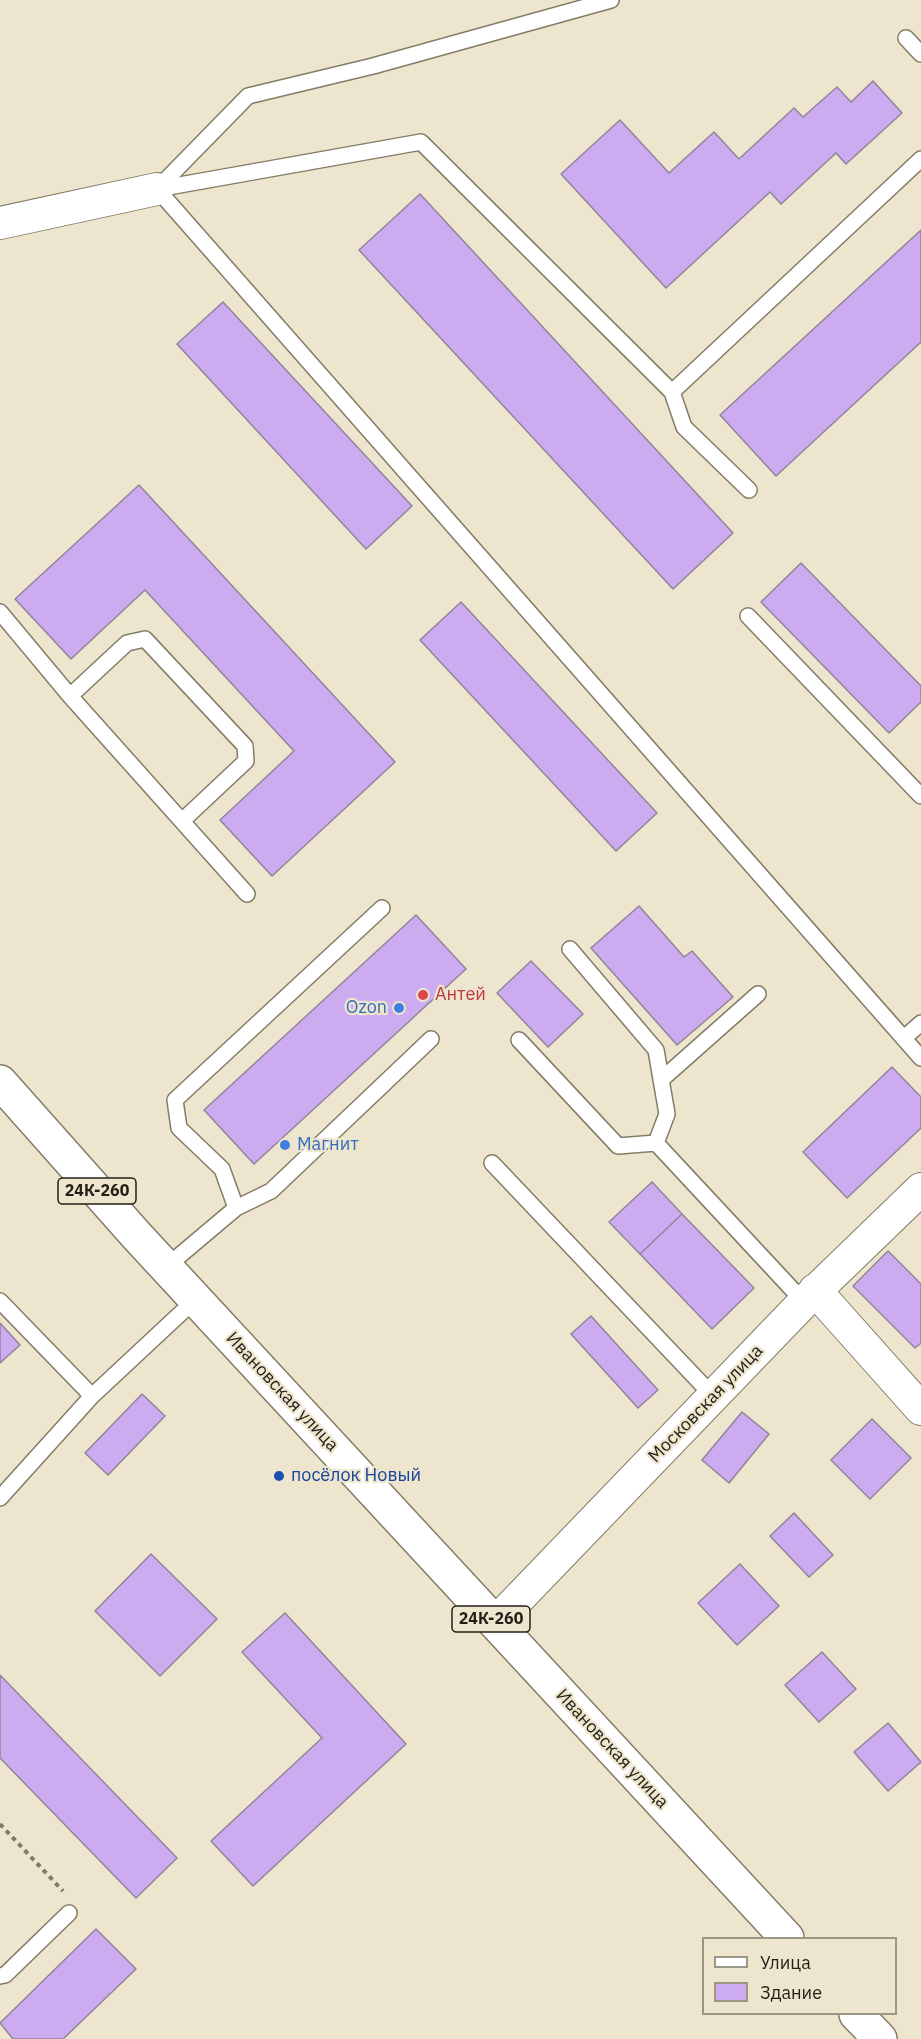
<!DOCTYPE html>
<meta charset="utf-8">
<style>
body{margin:0}
#map{position:relative;width:921px;height:2039px;overflow:hidden;background:#ede5cd;font-family:"IBM Plex Sans",sans-serif}
canvas{display:block}
.legend{position:absolute;left:702px;top:1937px;width:195px;height:78px;box-sizing:border-box;background:#ede5cd;border:2px solid #9c9684;margin:0;padding:8px 10px;list-style:none;font-size:18px;color:#221f16}
.legend li{display:flex;align-items:center;gap:12px;height:30px}
.legend b{width:30px;border:2px solid #9c9684}
</style>
<div id="map">
<canvas width="921" height="2039"></canvas>
<ul class="legend">
<li><b style="height:8px;background:#fff"></b>Улица</li>
<li><b style="height:16px;background:#cdabf0"></b>Здание</li>
</ul>
</div>
<script>
const c = document.querySelector('canvas').getContext('2d');
c.lineJoin = 'round';
function fill(path, color) { c.fillStyle = color; c.fill(path, 'evenodd'); }
const poly = rows => new Path2D(rows.map(r => 'M' + r).join(''));
function strokePath(path, color, width, dash) { c.strokeStyle = color; c.lineWidth = width; c.lineCap = dash ? 'butt' : 'round'; c.setLineDash(dash || []); c.stroke(path); }
function label(font, color, halo, rows, align = 'center') {
  c.font = font + ' "IBM Plex Sans",sans-serif'; c.lineWidth = 4.5; c.setLineDash([]); c.textBaseline = 'middle'; c.strokeStyle = halo; c.fillStyle = color; for (const [text, x, y, turn = 0] of rows) {
    c.save(); c.translate(x, y); c.rotate((+turn || 0) * Math.PI / 180); c.textAlign = isNaN(turn) ? turn : align; if (halo) c.strokeText(text, 0, 0); c.fillText(text, 0, 0); c.restore();
  }
}
const building = poly([
 [873,81,902,113,846,164,836,153,781,204,770,192,666,288,561,174,620,120,669,173,714,132,739,159,794,108,803,117,837,87,851,102,873,81],
 [420,194,733,533,673,589,359,250,420,194],
 [921,230,921,342,776,476,720,415,921,230],
 [223,302,412,506,366,549,177,344,223,302],
 [139,485,395,762,272,876,220,820,294,751,145,590,71,659,15,599,139,485],
 [801,563,921,686,921,702,889,733,761,602,801,563],
 [461,602,657,813,616,851,420,640,461,602],
 [639,906,684,957,692,951,733,997,677,1045,591,948,639,906],
 [416,915,466,969,254,1164,204,1110,416,915],
 [531,961,583,1014,548,1047,497,993,531,961],
 [892,1067,921,1097,921,1128,847,1198,803,1152,892,1067],
 [652,1182,682,1214,640,1254,609,1222,652,1182],
 [682,1214,754,1288,712,1329,640,1254,682,1214],
 [888,1251,921,1284,921,1343,915,1348,853,1286,888,1251],
 [591,1316,658,1390,638,1408,571,1334,591,1316],
 [0,1323,20,1345,0,1363,0,1323],
 [142,1394,165,1416,108,1475,85,1453,142,1394],
 [742,1412,769,1434,729,1483,702,1460,742,1412],
 [872,1419,911,1458,870,1499,831,1460,872,1419],
 [794,1513,833,1555,809,1577,770,1536,794,1513],
 [151,1554,217,1619,160,1676,95,1611,151,1554],
 [740,1564,779,1606,737,1645,698,1603,740,1564],
 [285,1613,406,1744,253,1886,211,1841,322,1738,242,1652,285,1613],
 [822,1652,856,1689,819,1722,785,1685,822,1652],
 [0,1675,177,1858,136,1898,0,1758,0,1675],
 [888,1723,921,1762,888,1791,854,1752,888,1723],
 [96,1929,136,1969,63,2039,13,2039,0,2023,96,1929]
]);
const path = poly([
 [0,1824,63,1891]
]);
const lane = poly([
 [906,38,921,54],
 [157,189,921,1058],
 [157,189,421,142,672,392,921,159],
 [157,189,248,96,373,66,611,0],
 [672,392,684,427,749,490],
 [0,612,70,696,247,894],
 [748,616,921,796],
 [70,696,127,643,145,639,245,746,246,761,182,821],
 [570,949,656,1050,667,1114,656,1143],
 [904,1038,921,1023],
 [519,1040,618,1146,656,1143,804,1302],
 [661,1080,758,994],
 [492,1163,713,1396],
 [236,1208,271,1191,431,1039],
 [166,1267,236,1208,222,1169,179,1128,175,1100,382,908],
 [0,1301,92,1396],
 [0,1498,92,1396,196,1299],
 [0,1976,5,1975,69,1913]
]);
const street = poly([
 [0,223,157,189],
 [815,1290,921,1409],
 [495,1623,804,1302,921,1189]
]);
const primary = poly([
 [0,1082,137,1236,787,1938],
 [856,2014,880,2039]
]);
const markers = [
 [423,995,6,"#e0444e"],
 [399,1008,6,"#3f7fe0"],
 [285,1145,6,"#3f7fe0"],
 [279,1476,6,"#1a4fb4"]
];
const shields = [
 [97,1191,78],
 [491,1619,78]
];
const shieldNames = [
 ["24К-260",97,1191],
 ["24К-260",491,1619]
];
const healthNames = [
 ["Антей",435,995]
];
const shopNames = [
 ["Ozon",387,1008],
 ["Магнит",297,1145,"left"]
];
const streetNames = [
 ["Ивановская улица",282,1392,47],
 ["Московская улица",706,1404,-46],
 ["Ивановская улица",612,1749,47]
];
const transitNames = [
 ["посёлок Новый",291,1476]
];
fill(building, '#cdabf0');
strokePath(building, '#8f8599', 1.5);
strokePath(lane, '#847c67', 18);
strokePath(street, '#847c67', 34);
strokePath(primary, '#847c67', 36);
strokePath(path, '#7e7969', 4, [4.5, 4.5]);
strokePath(lane, '#fff', 15);
strokePath(street, '#fff', 32);
strokePath(primary, '#fff', 33);
for (const [x, y, r, color] of markers) { const dot = new Path2D(); dot.arc(x, y, r, 0, 2 * Math.PI); c.fillStyle = color; c.fill(dot); strokePath(dot, '#ede5cd', 2); }
for (const [x, y, w] of shields) { const box = new Path2D(); box.roundRect(x - w / 2, y - 13, w, 26, 4.5); c.fillStyle = '#ede5cd'; c.fill(box); strokePath(box, '#221f16', 1.5); }
label('bold 16px', '#221f16', null, shieldNames);
label('18px', '#be3a42', '#ede5cd', healthNames, 'left');
label('18px', '#366cbe', '#ede5cd', shopNames, 'right');
label('18px', '#221f16', '#ede5cd', streetNames);
label('18px', '#164399', '#ede5cd', transitNames, 'left');
</script>
